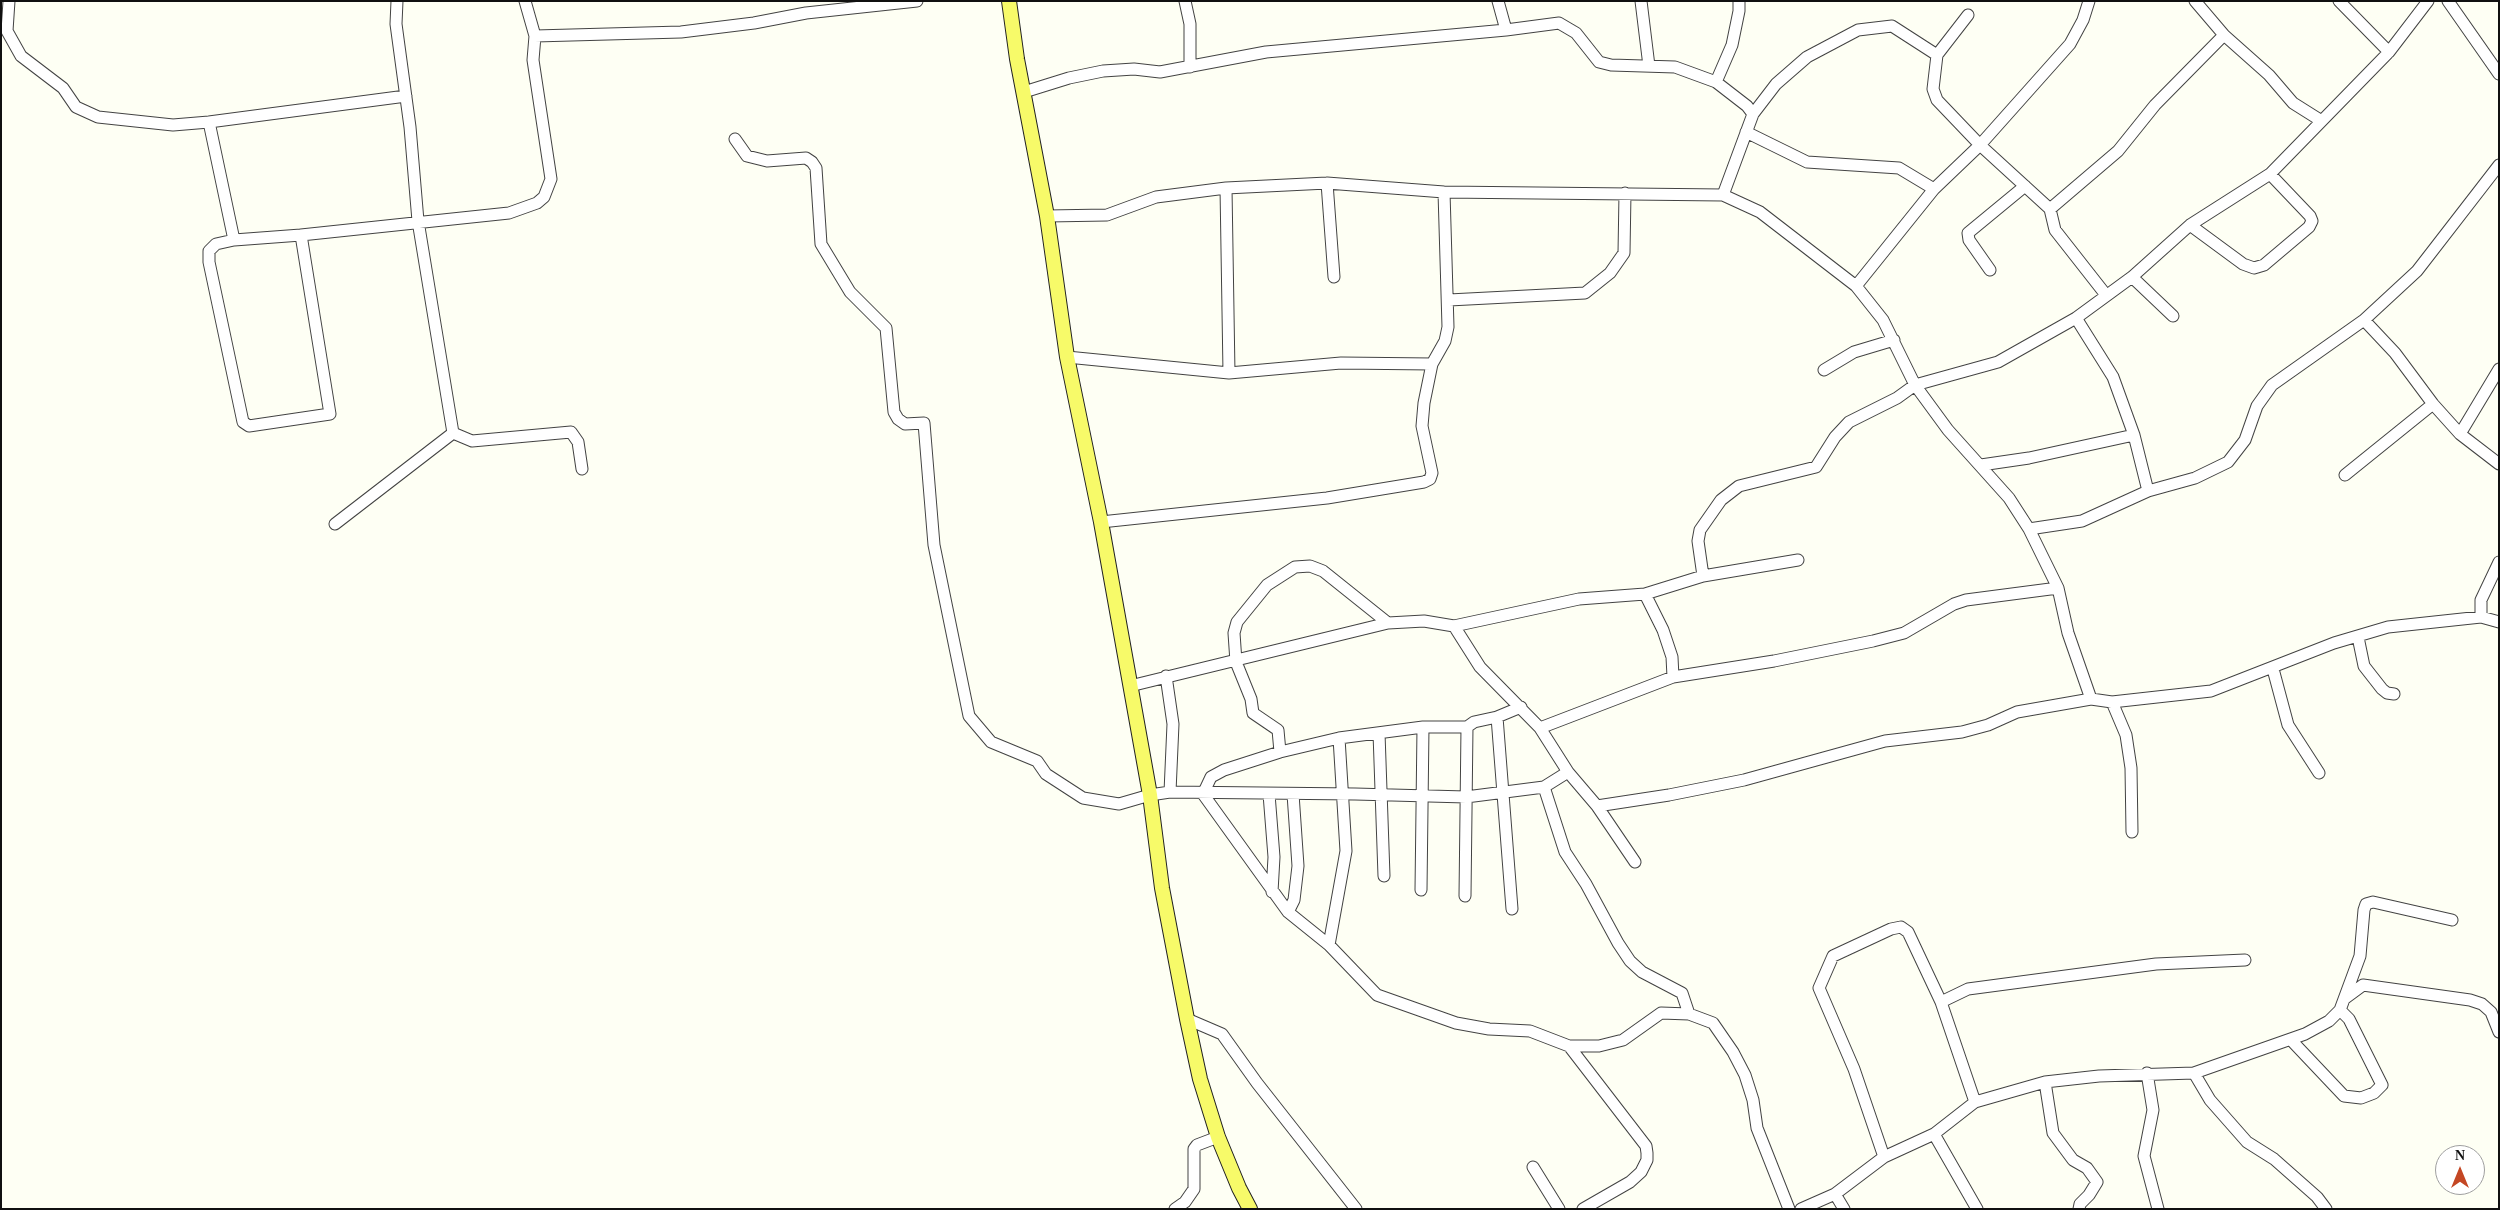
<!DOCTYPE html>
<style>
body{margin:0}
#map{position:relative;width:2500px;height:1210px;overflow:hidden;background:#fefff4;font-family:"Times New Roman",serif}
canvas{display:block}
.frame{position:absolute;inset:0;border:2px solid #101010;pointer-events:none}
.north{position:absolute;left:2435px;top:1145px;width:50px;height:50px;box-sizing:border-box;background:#fff;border:1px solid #9f9f9f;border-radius:50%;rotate:0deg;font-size:14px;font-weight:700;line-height:20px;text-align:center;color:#101010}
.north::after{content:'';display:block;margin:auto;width:18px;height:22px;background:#c44724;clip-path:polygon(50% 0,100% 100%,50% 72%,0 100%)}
</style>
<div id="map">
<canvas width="2500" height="1210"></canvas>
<div class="frame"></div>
<div class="north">N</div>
</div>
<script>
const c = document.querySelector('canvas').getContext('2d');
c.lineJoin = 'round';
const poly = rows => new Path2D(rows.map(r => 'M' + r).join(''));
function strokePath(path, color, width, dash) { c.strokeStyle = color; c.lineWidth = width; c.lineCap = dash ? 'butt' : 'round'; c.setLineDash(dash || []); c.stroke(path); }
const minor = poly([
 [9,1,7,31,21,56,63,88,76,107,98,117,173,125,209,122,406,96],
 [397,1,396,24,410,127,418,221,453,433],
 [1185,1,1190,24,1190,67],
 [1498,1,1506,30],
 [1641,1,1649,66],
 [2195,1,2224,35,2269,75,2293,103,2320,120],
 [2339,1,2389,52],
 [2448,1,2499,74],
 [1968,15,1937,55,1933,89,1937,100,1980,145,2050,209,2055,230,2106,295],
 [535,36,681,32,754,23,806,13,917,1],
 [1716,82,1732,45,1739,11,1739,1],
 [1024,92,1069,78,1103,71,1134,69,1160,72,1266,52,1506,30,1559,23,1576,33,1599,62,1611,65,1675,67,1716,82,1747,106,1753,114],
 [209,122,234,240],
 [1746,132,1807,162,1899,168,1934,189],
 [735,139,747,156,767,161,806,158,812,162,816,168,821,244,850,292,886,328,894,412,898,419,905,424,924,423,934,545,969,716,991,742,1037,761,1046,774,1083,798,1119,804,1150,795,1170,792,1355,794,1466,797,1544,787,1568,772],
 [1327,183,1334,277],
 [1226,188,1229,373],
 [1723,195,1753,114,1776,84,1807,57,1858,30,1892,26,1937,55],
 [2050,209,2118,151,2155,105,2224,35],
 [1047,216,1107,215,1156,197,1226,188,1327,183,1444,192,1723,195,1760,212,1856,286,1883,320,1915,385,1948,430,2009,498,2029,529,2058,588,2068,633,2091,699],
 [2190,225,2243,264,2254,268,2264,265,2309,227,2312,221,2310,216,2270,174],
 [301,235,330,414,249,426,243,422,209,262,209,251,216,244,234,240,301,235,509,213,537,203,544,197,551,179,533,60,535,36,525,1],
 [1990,270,1969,240,1968,233,2025,186],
 [2132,277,2173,316],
 [1856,286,1934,189,1980,145,2070,44,2083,20,2089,1],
 [1449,300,1585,293,1610,273,1624,253,1625,193],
 [2076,318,2113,377,2134,435,2148,491],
 [2364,320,2395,353,2433,404,2460,434,2499,464],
 [1067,357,1229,373,1341,363,1432,364],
 [1824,370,1854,352,1894,340],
 [453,433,472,441,571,432,578,442,582,469],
 [2460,434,2499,369],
 [1981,465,2029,458,2134,435],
 [2345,475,2433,404],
 [1101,522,1327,498,1424,482,1430,479,1432,473,1422,426,1424,403,1432,364,1445,341,1448,327,1444,192],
 [335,524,453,433],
 [2029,529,2082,521,2148,491,2195,478,2228,462,2245,440,2257,406,2272,385,2364,320,2417,271,2499,165],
 [1703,576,1698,541,1700,530,1721,500,1739,486,1816,467,1835,437,1849,422,1897,398,1915,385,1998,362,2076,318,2132,277,2190,225,2270,174,2389,52,2428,1],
 [1645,594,1663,630,1672,657,1673,677],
 [2481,617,2481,600,2499,562],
 [1454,626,1480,667,1540,728,1568,772,1597,806,1635,862],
 [2358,637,2364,666,2382,689,2387,693,2394,694],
 [2273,669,2288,725,2319,773],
 [1166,676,1173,724,1170,792],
 [1130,686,1388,623,1424,621,1454,626,1579,599,1645,594,1703,576,1798,560],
 [2112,702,2126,735,2131,768,2132,832],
 [1521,707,1497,717,1474,722,1467,727,1423,727,1339,738,1280,752,1224,770,1211,777,1203,794,1288,912,1329,945,1377,995,1456,1023,1489,1029,1530,1031,1569,1046,1599,1046,1623,1040,1661,1013,1689,1014,1713,1023,1733,1052,1745,1075,1753,1100,1757,1128,1789,1209],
 [1497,717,1512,909],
 [1540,728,1673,677,1774,661,1873,641,1904,633,1954,604,1966,600,2058,588],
 [1379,733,1384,876],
 [1280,752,1278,730,1253,713,1251,699,1236,662,1234,633,1237,622,1267,585,1295,567,1310,566,1323,571,1388,623],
 [1544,787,1565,852,1586,884,1618,943,1630,961,1642,972,1682,993,1689,1014],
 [1269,794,1274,857,1272,892],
 [1597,806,1669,795,1744,780,1885,741,1962,732,1988,725,2017,712,2091,699,2112,702,2211,691,2334,643,2388,627,2481,617,2499,622],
 [1421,890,1423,727],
 [1465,896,1467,727],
 [1288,912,1294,900,1298,866,1293,794],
 [1329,945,1346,851,1339,738],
 [2344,999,2363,985,2470,1000,2482,1004,2491,1012,2499,1032],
 [1941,1002,1968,989,2156,964,2245,960],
 [1187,1019,1222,1034,1257,1083,1356,1209],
 [2291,1040,2344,1096,2361,1098,2374,1093,2382,1085,2349,1019,2340,1010],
 [1569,1046,1646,1146,1647,1153,1647,1160,1641,1172,1630,1182,1583,1209],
 [2147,1073,2153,1110,2144,1156,2158,1209],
 [2194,1073,2210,1100,2247,1142,2274,1159,2317,1197,2326,1209],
 [2045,1082,2053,1133,2073,1160,2087,1168,2097,1182,2089,1195,2080,1204,2079,1209],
 [1934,1134,1977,1209],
 [1884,1157,1854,1069,1819,988,1833,956,1891,929,1901,927,1908,932,1941,1002,1975,1102],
 [1533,1167,1559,1209],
 [1835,1194,1844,1209],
 [1175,1209,1185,1202,1194,1189,1194,1149,1197,1145,1218,1137],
 [1801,1209,1835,1194,1884,1157,1934,1134,1975,1102,2045,1082,2099,1076,2194,1073,2305,1034,2329,1021,2340,1010,2360,956,2364,910,2366,904,2373,902,2452,920]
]);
const major = poly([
 [1009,1,1017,59,1047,216,1067,357,1101,522,1150,795,1162,888,1187,1019,1200,1079,1218,1137,1239,1188,1250,1209]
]);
strokePath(minor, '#434343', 13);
strokePath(major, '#212121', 16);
strokePath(minor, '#fff', 11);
strokePath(major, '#f7fa69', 14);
</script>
